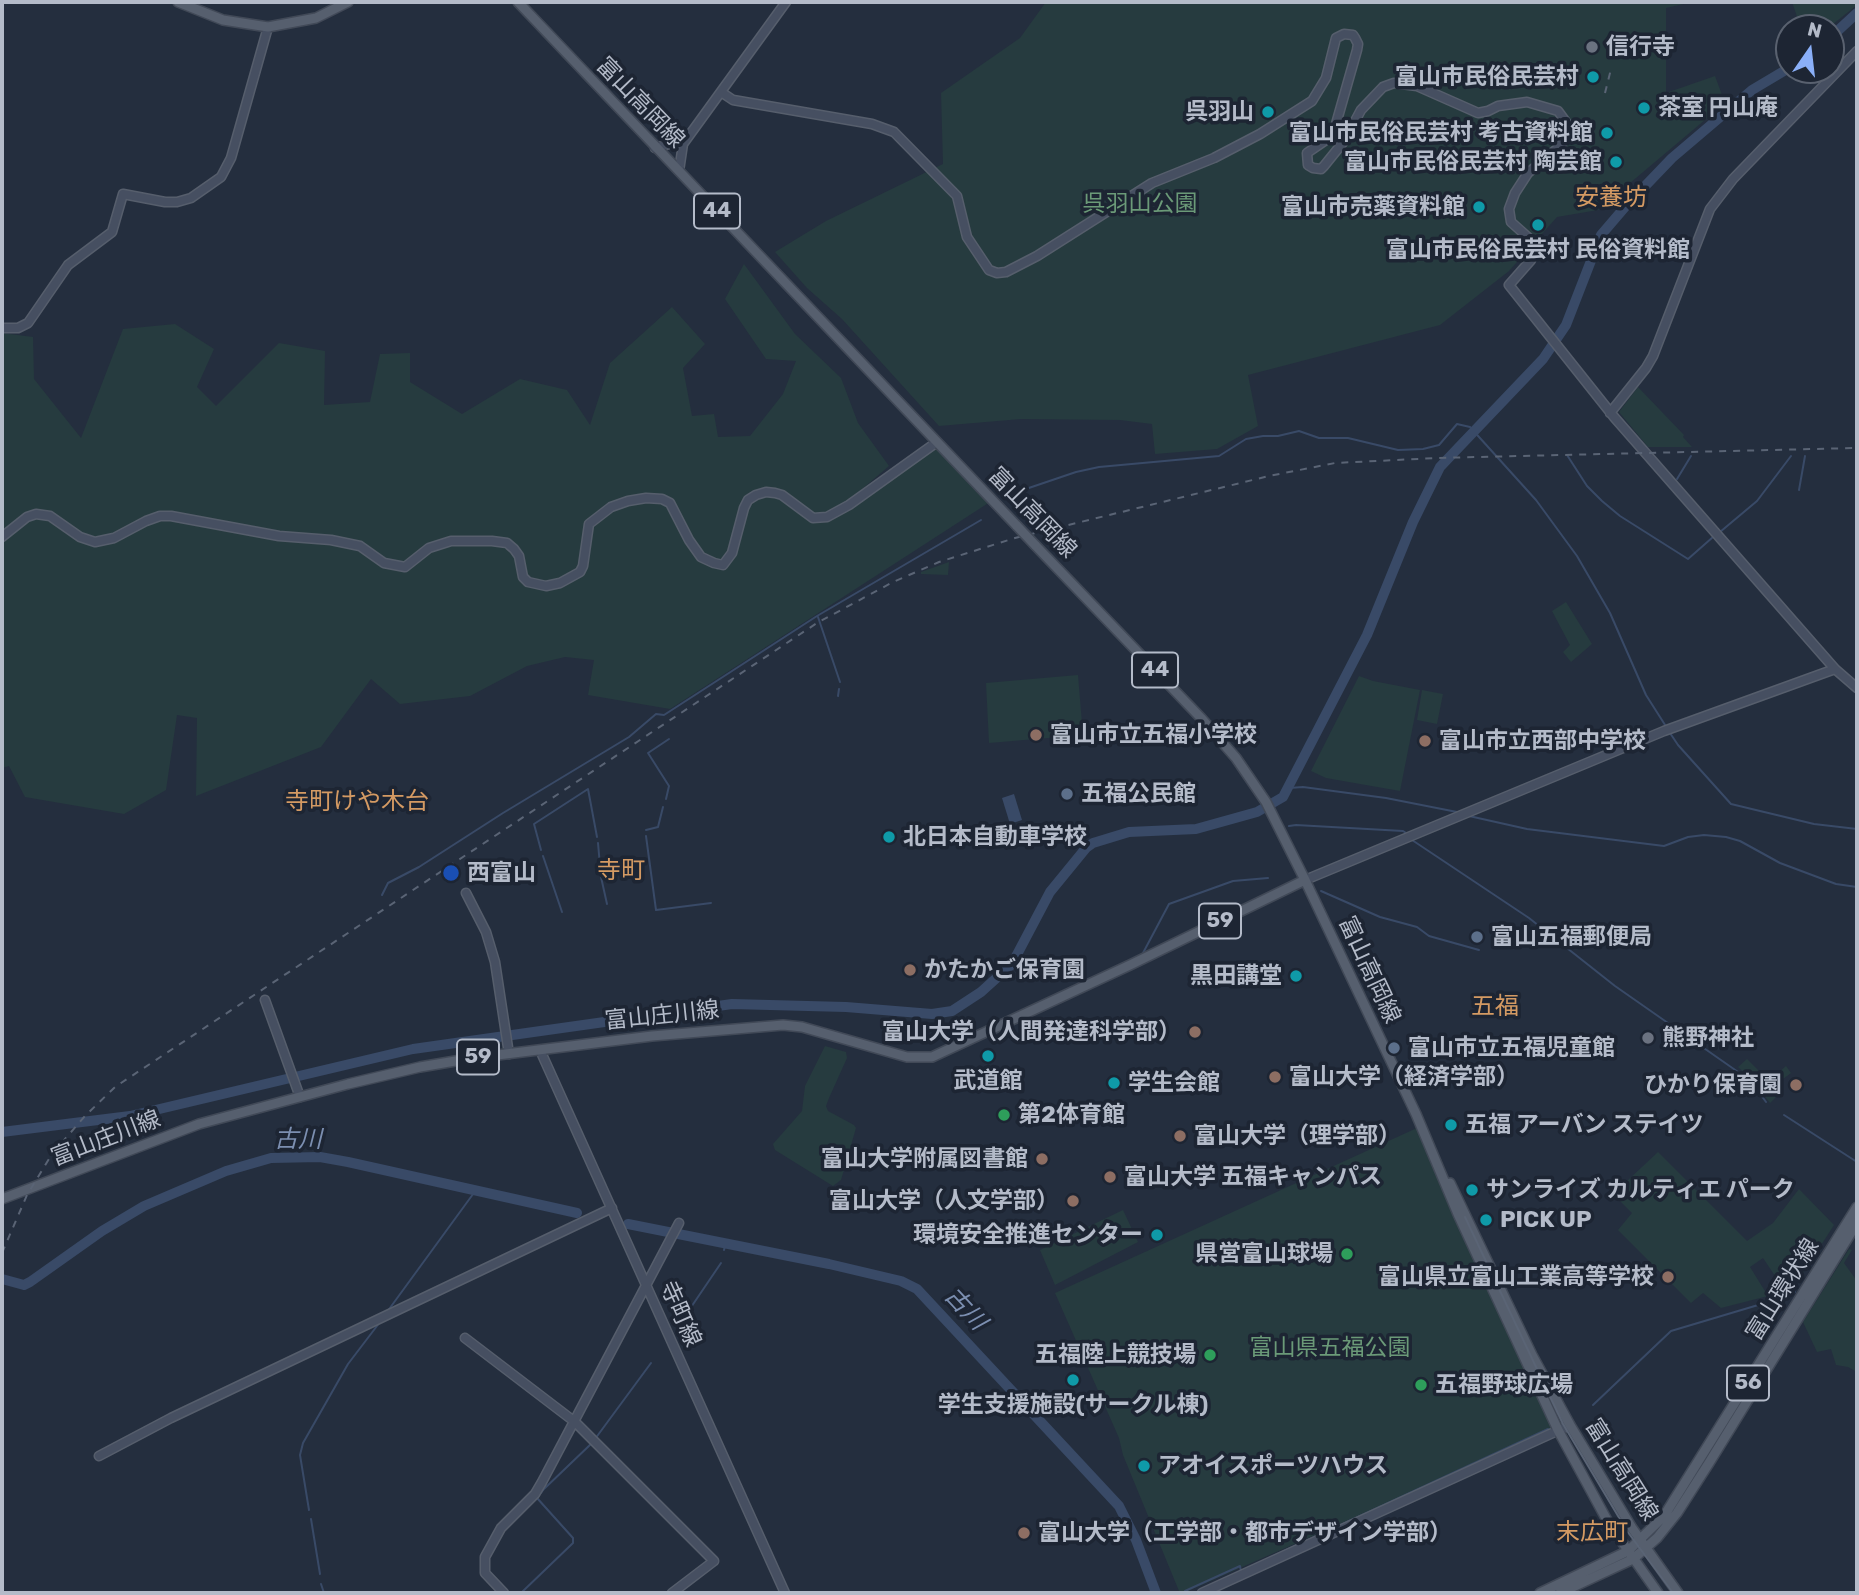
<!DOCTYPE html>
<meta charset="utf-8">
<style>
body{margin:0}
#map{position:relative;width:1859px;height:1595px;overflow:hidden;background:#242e3e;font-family:Rubik,sans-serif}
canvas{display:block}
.frame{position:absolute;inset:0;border:4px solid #b4bbc9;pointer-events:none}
.north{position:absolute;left:1775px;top:14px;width:70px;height:70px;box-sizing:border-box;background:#1d2533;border:2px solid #59616f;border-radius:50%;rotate:14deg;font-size:19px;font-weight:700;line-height:28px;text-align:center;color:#b4bbc9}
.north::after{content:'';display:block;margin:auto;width:24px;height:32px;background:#8aaff8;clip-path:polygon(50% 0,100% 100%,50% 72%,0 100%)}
</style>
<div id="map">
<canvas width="1859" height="1595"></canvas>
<div class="frame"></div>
<div class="north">N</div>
</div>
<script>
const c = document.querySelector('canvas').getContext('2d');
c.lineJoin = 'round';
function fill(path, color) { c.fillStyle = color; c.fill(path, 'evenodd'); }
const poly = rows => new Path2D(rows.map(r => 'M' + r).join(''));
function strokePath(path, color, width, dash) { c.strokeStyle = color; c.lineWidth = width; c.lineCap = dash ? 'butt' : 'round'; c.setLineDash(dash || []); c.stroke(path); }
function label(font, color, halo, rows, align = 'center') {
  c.font = font + ' Rubik,"Noto Sans JP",sans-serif'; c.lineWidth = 7; c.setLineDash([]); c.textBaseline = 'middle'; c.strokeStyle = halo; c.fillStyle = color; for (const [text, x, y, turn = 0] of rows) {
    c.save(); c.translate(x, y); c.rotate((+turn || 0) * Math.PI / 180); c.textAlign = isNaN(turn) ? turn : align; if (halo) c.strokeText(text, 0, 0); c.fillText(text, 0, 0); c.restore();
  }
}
const green = poly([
 [1046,2,1692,2,1666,8,1666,93,1715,76,1725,103,1598,210,1557,217,1509,271,1440,325,1248,375,1258,426,1217,449,1155,454,1152,424,1120,420,1021,419,939,426,842,319,807,288,775,252,826,221,943,164,941,93,1020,38],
 [1792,2,1857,2,1857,5,1828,28,1801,28],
 [744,264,795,334,841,378,858,423,889,466,840,508,810,517,819,519,827,517,849,505,937,442,993,500,670,709,588,695,594,660,565,657,527,666,470,696,400,704,371,679,321,747,196,796,197,718,177,715,166,790,124,814,25,797,9,766,2,768,2,333,33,337,34,379,81,438,123,329,175,324,214,349,197,387,216,406,279,343,325,351,324,405,370,402,380,354,410,353,410,382,462,414,520,379,567,390,590,425,610,363,672,307,705,344,683,368,692,416,714,414,718,437,750,436,783,394,796,361,766,359,725,299],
 [1638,387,1684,435,1683,437,1692,447,1648,447,1619,412],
 [949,562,948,575,921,574,921,572],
 [1566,602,1592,644,1571,662,1563,652,1570,645,1552,611],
 [1078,675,1083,735,989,743,986,683],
 [1359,676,1373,681,1420,690,1400,791,1326,778,1311,771],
 [1422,690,1443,694,1437,724,1417,720],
 [825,1046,846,1052,847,1058,829,1098,826,1106,828,1111,854,1125,856,1128,841,1180,833,1186,775,1150,773,1144,802,1111,805,1086],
 [1747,1059,1769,1081,1786,1066,1791,1073,1779,1082,1782,1091,1770,1103,1753,1081,1738,1067],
 [1417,1128,1488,1279,1552,1430,1188,1591,1179,1591,1123,1455,1119,1438,1055,1293],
 [1658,1152,1747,1241,1773,1223,1799,1189,1834,1225,1798,1281,1785,1291,1763,1258,1750,1267,1768,1296,1721,1308,1703,1293,1691,1303,1618,1230,1632,1213,1613,1194],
 [1123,1210,1138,1242,1055,1285,1040,1250],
 [1849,1249,1852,1250,1844,1263,1857,1281,1857,1372,1848,1367,1836,1365,1831,1349,1817,1352,1803,1322]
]);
const water = poly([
 [1014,794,1022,820,1010,824,1002,798]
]);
const stream = poly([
 [1567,455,1587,486,1602,501,1620,516,1688,559,1713,537],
 [1677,479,1691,456],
 [1799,490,1805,456],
 [1017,492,1076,472,1099,467,1219,456,1246,439,1263,436,1278,436,1299,431,1319,438,1348,438,1398,450,1423,449,1439,445,1457,424,1470,427,1536,500,1577,556,1610,613,1646,695,1667,728],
 [1720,532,1757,501,1791,456],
 [818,617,840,682],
 [838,696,839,689],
 [1670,733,1678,745,1731,804,1814,824,1857,829],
 [1289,788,1303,787,1386,798,1457,812],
 [666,799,669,786,648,753,669,739],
 [1469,816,1527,829,1664,846,1688,837,1704,835,1726,837,1740,841,1780,863,1836,884,1857,887],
 [1289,826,1296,825,1403,831,1406,833],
 [646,830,658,827,663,807],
 [646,836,656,910,711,903],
 [1412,840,1529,918,1615,986,1751,1081,1766,1102],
 [598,843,601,877,607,904],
 [541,850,534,824,588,789,597,837],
 [543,856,562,912],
 [1321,891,1380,917,1417,927,1429,936,1479,950],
 [382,895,388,883,419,867,503,813,629,737,656,714,664,715,817,616,981,520],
 [1143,953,1169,904,1233,881,1268,878],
 [1784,1115,1857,1162],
 [724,1250,726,1242],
 [387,1312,476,1190],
 [681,1322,721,1263],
 [1593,1405,1671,1331,1785,1297,1795,1292],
 [595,1439,651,1363],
 [309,1510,300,1455,303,1443,348,1364,380,1322],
 [311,1519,320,1574],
 [321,1584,324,1593],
 [1185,1591,1240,1566,1241,1571,1548,1429],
 [521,1593,573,1543,573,1538,537,1498,544,1489,592,1443]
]);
const river = poly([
 [1831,37,1857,13],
 [2,1132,130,1116,413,1049,732,1004,846,1007,932,1014,952,1011,981,992,1012,964,1050,892,1086,848,1093,843,1129,832,1196,829,1257,812,1283,797,1367,635,1413,522,1440,467,1543,359,1566,325,1601,235,1625,207,1672,158,1752,90,1789,68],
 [628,1224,829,1264,901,1281,917,1289,1119,1506,1136,1540,1156,1593],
 [2,1279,24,1285,30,1282,102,1231,144,1206,226,1171,271,1158,320,1157,348,1162,577,1213]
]);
const secondary = poly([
 [721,92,733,100,872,124,894,132,957,196,967,237,989,270,997,273,1006,272,1037,256,1152,183,1214,158,1260,134,1312,101,1326,78,1336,38,1344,34,1353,35,1355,38,1358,44,1357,50,1334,131,1326,140,1307,153,1308,165,1313,168,1321,169,1324,166,1345,140,1361,110,1383,87,1394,83,1417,86,1478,113,1488,111,1498,106,1527,102,1558,111,1569,126,1570,134,1558,148,1528,173,1515,193,1509,209,1511,222,1530,239,1534,248,1531,260,1509,285,1614,417,1835,669,1857,688],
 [655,148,676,142,683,144],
 [679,171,683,144,786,2],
 [2,328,18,328,28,323,68,265,112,232,123,194,165,202,177,202,191,198,221,177,231,158,268,27],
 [1610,413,1646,368,1653,356,1710,209,1733,179,1857,51],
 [2,537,27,517,36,514,50,516,80,537,95,542,114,538,146,521,160,516,171,516,279,536,331,540,360,546,384,563,405,567,429,548,451,541,492,541,507,543,514,549,519,556,523,577,528,582,546,586,560,583,580,572,583,566,589,524,611,507,628,501,646,498,662,499,670,503,689,540,701,557,714,563,723,565,732,553,744,508,748,500,756,495,766,492,775,493,782,495,813,518,827,517,849,505,937,442],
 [1305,880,1664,731,1835,669],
 [466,893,486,932,495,962,509,1054],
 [265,1000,300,1097],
 [540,1050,785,1593],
 [465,1338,575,1422,714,1561,672,1593],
 [99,1456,171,1418,612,1208],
 [504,1593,485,1573,485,1557,501,1528,535,1494,542,1482,679,1223],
 [1202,1593,1570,1425]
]);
const primary = poly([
 [178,2,223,20,268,27,316,18,348,2],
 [518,2,1017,526],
 [1035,545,1201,718,1236,758,1266,802,1305,880,1416,1114,1458,1214,1558,1430,1608,1522,1658,1593],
 [1450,1183,1532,1355,1570,1425,1632,1528,1678,1593],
 [2,1199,199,1124,348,1084,420,1067,473,1058,652,1036,783,1025,802,1027,907,1057,932,1057,1130,965,1305,880],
 [1540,1593,1628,1551,1664,1516,1857,1207],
 [1560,1593,1633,1559,1657,1538,1677,1513,1709,1463,1857,1223]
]);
const tram = poly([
 [1465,1217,1563,1424,1627,1531,1673,1593]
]);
const rail = poly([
 [1605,93,1611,69],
 [2,1253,27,1195,52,1154,85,1116,115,1087,817,623,893,582,939,562,1015,538,1269,476,1335,463,1437,458,1857,448]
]);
const primaryBridge = poly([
 [1017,526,1035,545]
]);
const markers = [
 [1592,47,7,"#6b7280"],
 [1593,77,7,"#0f9aa8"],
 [1644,108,7,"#0f9aa8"],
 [1268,112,7,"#0f9aa8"],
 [1607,133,7,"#0f9aa8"],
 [1616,162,7,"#0f9aa8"],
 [1479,207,7,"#0f9aa8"],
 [1538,225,7,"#0f9aa8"],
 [1036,735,7,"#8d6e63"],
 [1425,741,7,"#8d6e63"],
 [1067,794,7,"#5c6f8a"],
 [889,837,7,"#0f9aa8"],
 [451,873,9,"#1a4fb4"],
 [1477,937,7,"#5c6f8a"],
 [910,970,7,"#8d6e63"],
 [1296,976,7,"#0f9aa8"],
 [1195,1032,7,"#8d6e63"],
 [1648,1038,7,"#6b7280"],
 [1394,1048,7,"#5c6f8a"],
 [988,1056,7,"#0f9aa8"],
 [1275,1077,7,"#8d6e63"],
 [1114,1083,7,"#0f9aa8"],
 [1796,1085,7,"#8d6e63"],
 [1004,1115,7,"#2e9e5b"],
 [1451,1125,7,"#0f9aa8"],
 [1180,1136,7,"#8d6e63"],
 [1042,1159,7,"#8d6e63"],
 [1110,1177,7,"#8d6e63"],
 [1472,1190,7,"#0f9aa8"],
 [1073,1201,7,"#8d6e63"],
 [1486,1220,7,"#0f9aa8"],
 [1157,1235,7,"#0f9aa8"],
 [1347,1254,7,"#2e9e5b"],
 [1668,1277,7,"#8d6e63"],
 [1210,1355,7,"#2e9e5b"],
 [1073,1380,7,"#0f9aa8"],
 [1421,1385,7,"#2e9e5b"],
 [1144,1466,7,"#0f9aa8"],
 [1024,1533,7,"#8d6e63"]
];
const shields = [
 [717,211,46],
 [1155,670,46],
 [1220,921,42],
 [478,1057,42],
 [1748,1383,42]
];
const shieldNames = [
 ["44",717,211],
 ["44",1155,670],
 ["59",1220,921],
 ["59",478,1057],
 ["56",1748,1383]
];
const poiNames = [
 ["信行寺",1606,47],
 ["富山市民俗民芸村",1579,77,"right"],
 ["茶室 円山庵",1658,108],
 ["呉羽山",1254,112,"right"],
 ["富山市民俗民芸村 考古資料館",1593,133,"right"],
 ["富山市民俗民芸村 陶芸館",1602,162,"right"],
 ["富山市売薬資料館",1465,207,"right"],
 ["富山市民俗民芸村 民俗資料館",1538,250,"center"],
 ["富山市立五福小学校",1050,735],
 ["富山市立西部中学校",1439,741],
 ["五福公民館",1081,794],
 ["北日本自動車学校",903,837],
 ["西富山",467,873],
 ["富山五福郵便局",1491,937],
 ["かたかご保育園",924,970],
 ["黒田講堂",1282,976,"right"],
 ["富山大学（人間発達科学部）",1181,1032,"right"],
 ["熊野神社",1662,1038],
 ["富山市立五福児童館",1408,1048],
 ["富山大学（経済学部）",1289,1077],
 ["武道館",988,1081,"center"],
 ["学生会館",1128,1083],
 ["ひかり保育園",1782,1085,"right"],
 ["第2体育館",1018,1115],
 ["五福 アーバン ステイツ",1465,1125],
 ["富山大学（理学部）",1194,1136],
 ["富山大学附属図書館",1028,1159,"right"],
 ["富山大学 五福キャンパス",1124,1177],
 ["サンライズ カルティエ パーク",1486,1190],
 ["富山大学（人文学部）",1059,1201,"right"],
 ["PICK UP",1500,1220],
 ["環境安全推進センター",1143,1235,"right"],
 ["県営富山球場",1333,1254,"right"],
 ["富山県立富山工業高等学校",1654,1277,"right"],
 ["五福陸上競技場",1196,1355,"right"],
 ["五福野球広場",1435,1385],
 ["学生支援施設(サークル棟)",1073,1405,"center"],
 ["アオイスポーツハウス",1158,1466],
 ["富山大学（工学部・都市デザイン学部）",1038,1533]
];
const streetNames = [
 ["富山高岡線",640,103,46],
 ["富山高岡線",1032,513,46],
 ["富山高岡線",1369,970,65],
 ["富山庄川線",662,1016,-6],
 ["富山庄川線",106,1139,-21],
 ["富山環状線",1783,1290,-58],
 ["寺町線",680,1314,66],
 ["富山高岡線",1621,1470,58]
];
const parkNames = [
 ["呉羽山公園",1140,204],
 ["富山県五福公園",1330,1348]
];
const neighbourhoodNames = [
 ["安養坊",1611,198],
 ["寺町けや木台",357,802],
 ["寺町",621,871],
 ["五福",1495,1007],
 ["末広町",1592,1533]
];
const waterNames = [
 ["古川",298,1140],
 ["古川",965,1309,47]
];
fill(green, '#263b3f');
fill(water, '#394a67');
strokePath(stream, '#394a67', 2);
strokePath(river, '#394a67', 10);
strokePath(secondary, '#565e6c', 11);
strokePath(primary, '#414957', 12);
strokePath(secondary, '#464f61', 8);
strokePath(primary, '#565f6e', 9);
strokePath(tram, '#5a6475', 2);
strokePath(rail, '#5a6475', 2, [7, 7]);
strokePath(primaryBridge, '#414957', 12, []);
strokePath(primaryBridge, '#565f6e', 9);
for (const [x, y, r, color] of markers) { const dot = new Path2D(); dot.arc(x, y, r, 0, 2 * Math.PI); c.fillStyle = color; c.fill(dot); strokePath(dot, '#1d2533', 2.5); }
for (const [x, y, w] of shields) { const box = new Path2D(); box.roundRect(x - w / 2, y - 17.5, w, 35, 5); c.fillStyle = '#1d2533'; c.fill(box); strokePath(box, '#b4bbc9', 2); }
label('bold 21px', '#b4bbc9', null, shieldNames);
label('bold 23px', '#b4bbc9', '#1d2533', poiNames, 'left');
label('23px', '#b4bbc9', '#1d2533', streetNames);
label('23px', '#6b9a78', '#1d2533', parkNames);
label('24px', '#d49a63', '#1d2533', neighbourhoodNames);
label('italic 24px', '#7c8fb1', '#1d2533', waterNames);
</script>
